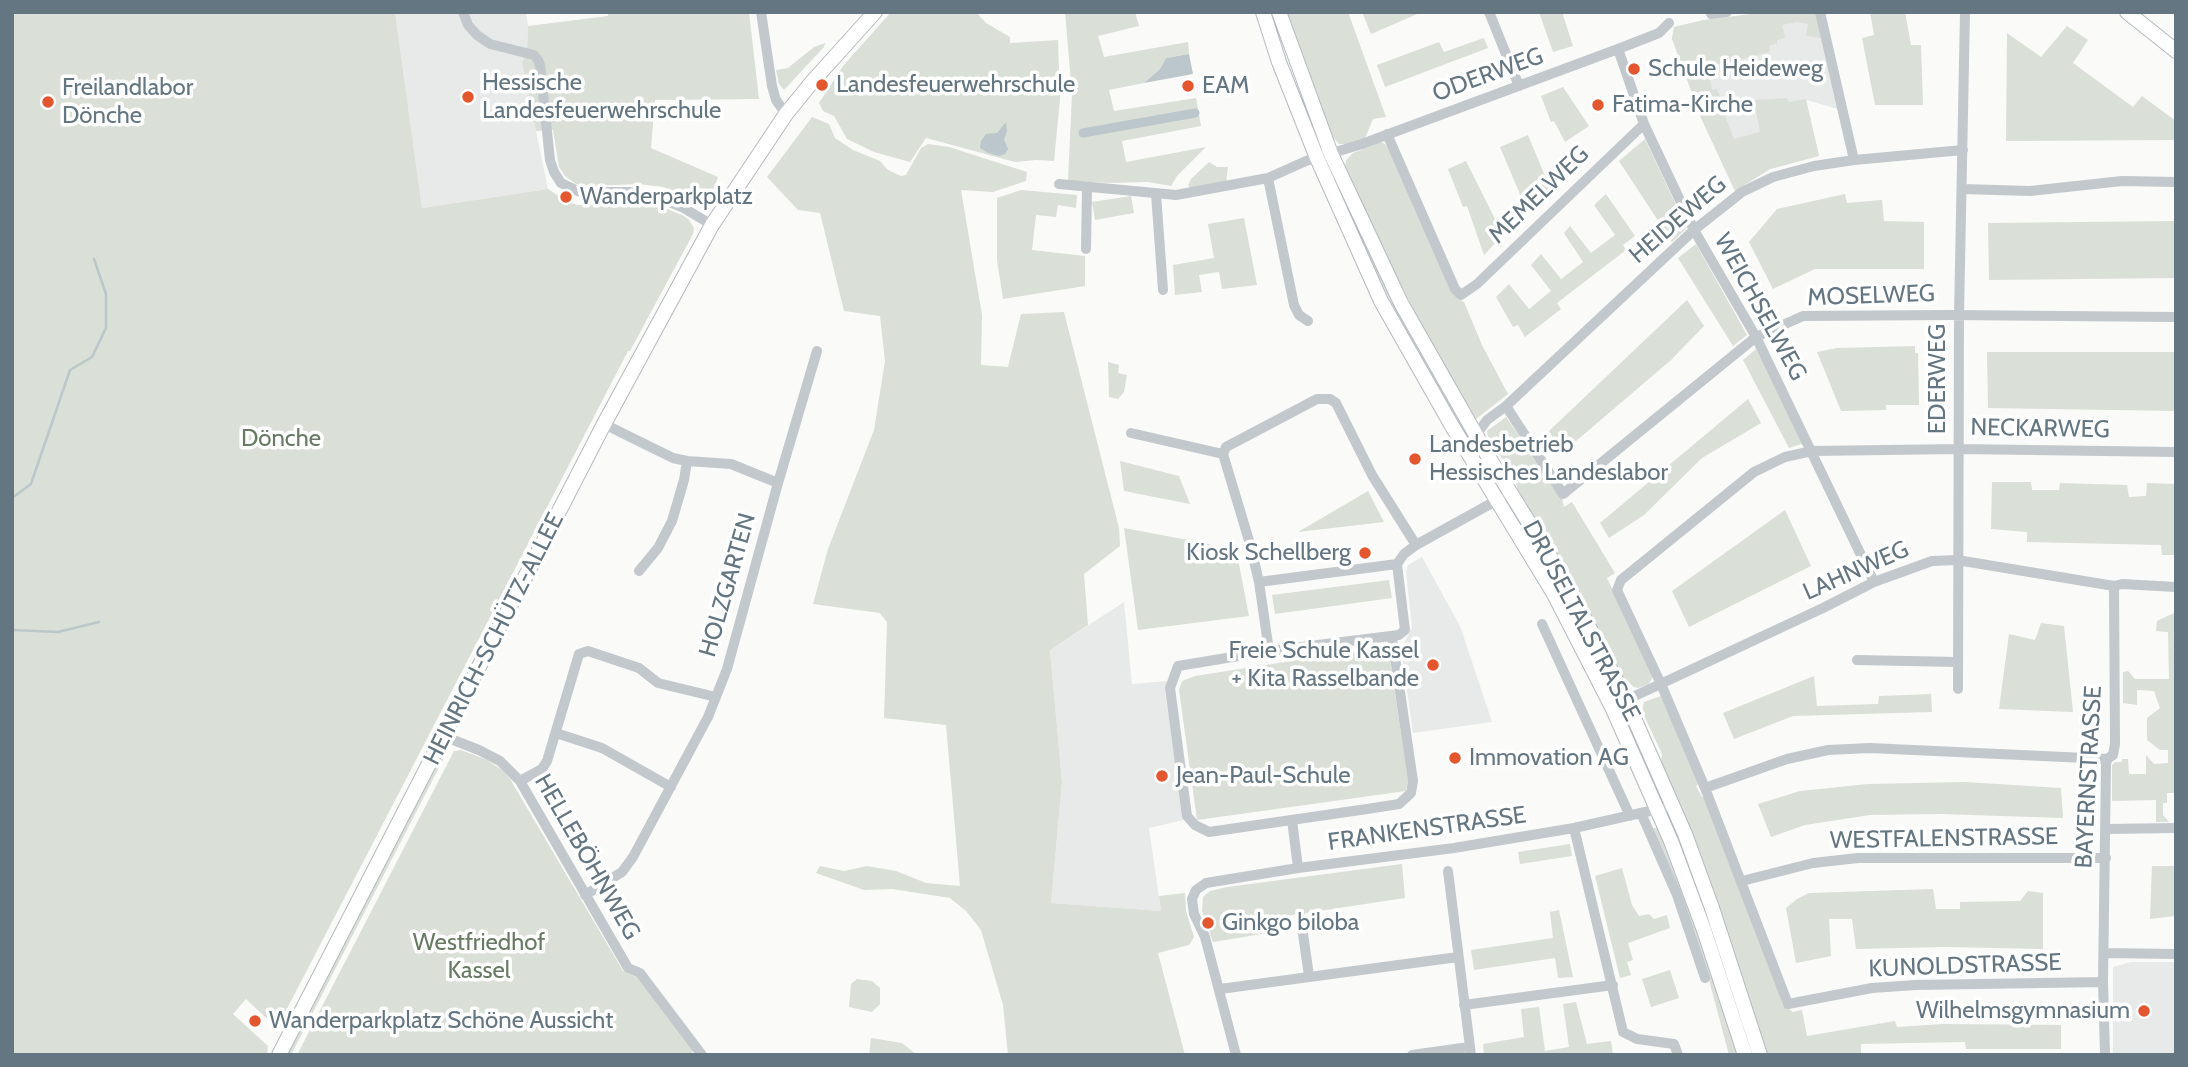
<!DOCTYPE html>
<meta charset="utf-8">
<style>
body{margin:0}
#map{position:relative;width:2188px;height:1067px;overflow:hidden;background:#fafaf8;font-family:Cabin,sans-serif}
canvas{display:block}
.frame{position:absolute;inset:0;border:14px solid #657683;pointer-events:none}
</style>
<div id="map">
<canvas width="2188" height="1067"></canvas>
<div class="frame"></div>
</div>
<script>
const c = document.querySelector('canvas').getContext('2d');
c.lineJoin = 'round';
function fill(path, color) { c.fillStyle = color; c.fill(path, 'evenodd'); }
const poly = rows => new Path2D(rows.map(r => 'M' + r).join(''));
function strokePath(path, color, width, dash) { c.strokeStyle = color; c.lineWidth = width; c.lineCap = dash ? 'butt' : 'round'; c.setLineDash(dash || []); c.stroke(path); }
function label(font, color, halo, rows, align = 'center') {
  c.font = font + ' Cabin,sans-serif'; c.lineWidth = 7; c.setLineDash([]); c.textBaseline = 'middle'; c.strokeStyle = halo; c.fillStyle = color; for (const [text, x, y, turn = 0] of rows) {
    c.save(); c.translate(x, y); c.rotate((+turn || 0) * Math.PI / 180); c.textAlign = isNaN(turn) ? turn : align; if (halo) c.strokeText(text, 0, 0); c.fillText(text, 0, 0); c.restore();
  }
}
const built = poly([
 [395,12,526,12,528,26,527,48,522,63,548,189,422,208],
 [1768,12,1816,12,1838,109,1806,100,1819,156,1770,169,1735,191,1702,120,1672,39,1674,27,1704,20],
 [1422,557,1460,626,1492,722,1413,733,1401,649,1412,628,1406,571,1408,565],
 [1124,602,1132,684,1167,681,1165,692,1184,820,1149,828,1161,911,1051,903,1062,782,1050,650],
 [2131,962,2176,962,2176,1055,2113,1055,2113,967]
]);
const green = poly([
 [12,12,395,12,422,208,548,189,566,201,577,205,605,205,608,199,633,199,648,201,684,216,689,220,694,228,693,234,630,351,628,351,277,1028,246,999,233,1014,268,1046,267,1055,12,1055],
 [608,12,749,12,759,99,655,100,651,148,718,177,710,200,704,205,694,205,664,187,638,184,589,186,576,184,565,176,559,167,553,130,536,131,522,63,527,48,528,26,608,16],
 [891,12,976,12,986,23,1010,37,1010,43,1058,40,1060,99,1054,161,1036,160,1015,162,926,138,910,162,874,152,847,139,834,116,823,111,819,103,843,66],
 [1065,12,1135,12,1139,26,1098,36,1104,57,1188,42,1189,54,1166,58,1160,69,1144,83,1109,90,1114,111,1196,98,1201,126,1122,141,1126,162,1206,147,1177,176,1171,186,1148,182,1111,183,1068,181,1072,94],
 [1286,12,1348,12,1386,117,1373,119,1365,138,1350,144,1339,144,1330,134],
 [1362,12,1422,12,1371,34],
 [1539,12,1562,12,1573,46,1553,52],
 [1768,12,1816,12,1822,38,1806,36,1808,24,1797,22,1782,25,1785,38,1777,40,1777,43,1769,46,1770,52,1707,67,1712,90,1717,89,1725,109,1723,111,1734,139,1760,132,1754,100,1786,98,1789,102,1806,99,1819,156,1770,169,1735,191,1702,120,1672,39,1674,27,1704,20],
 [1870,12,1905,12,1911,45,1921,45,1923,105,1875,105,1862,38,1874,35],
 [2067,26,2088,40,2073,63,2133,107,2142,96,2176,121,2176,140,2006,141,2007,33,2041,57],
 [1484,38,1488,48,1385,87,1377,65,1439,42,1444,52],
 [825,43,824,47,784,90,779,84,776,70,788,68,814,47],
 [1563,87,1589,126,1565,142,1554,121,1551,122,1541,96],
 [812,117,829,124,835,138,853,150,880,161,888,170,901,176,906,175,921,148,928,144,949,147,1027,172,1026,181,993,192,961,190,982,315,981,365,1008,367,1021,314,1064,312,1119,528,1120,546,1084,574,1088,625,1050,650,1062,782,1051,903,1161,911,1159,896,1185,893,1186,911,1194,937,1189,945,1158,953,1185,1055,1008,1055,1003,1005,981,930,966,911,950,898,892,889,864,890,816,873,820,866,844,871,867,866,896,871,926,883,960,886,946,725,884,718,887,622,880,613,813,604,828,549,874,430,885,361,880,316,844,311,820,213,798,210,767,177],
 [1528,135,1550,188,1527,211,1500,147],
 [1645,139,1687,228,1672,242,1619,161],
 [1381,142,1385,144,1392,155,1449,284,1458,299,1464,302,1482,345,1508,394,1476,419,1431,344,1361,206,1345,169,1346,160,1353,153],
 [1466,161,1503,235,1484,255,1467,206,1463,207,1448,169],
 [1209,162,1217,167,1228,167,1226,183,1194,189,1188,186,1191,179],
 [1021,190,1077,195,1076,208,1058,205,1056,217,1036,215,1032,250,1085,256,1085,286,1003,299,997,260,997,198],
 [1606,194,1635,236,1623,245,1626,250,1557,303,1561,309,1525,337,1518,325,1513,327,1496,297,1509,284,1529,309,1551,291,1531,265,1541,254,1561,279,1583,262,1564,233,1570,226,1591,253,1615,235,1594,205],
 [1845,194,1847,203,1882,200,1884,221,1924,222,1924,269,1815,269,1773,289,1749,242,1777,209],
 [1131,196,1134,213,1095,220,1092,202],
 [1244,218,1257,285,1222,289,1219,272,1199,275,1202,292,1175,295,1173,265,1214,258,1208,224],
 [2176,221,2176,278,1989,280,1988,223],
 [1353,225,1359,231,1494,475,1491,477,1406,332],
 [1696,244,1747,335,1733,346,1678,258],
 [1687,300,1704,326,1671,360,1562,453,1549,431],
 [2176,342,2176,411,1988,408,1987,352,2174,352],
 [1915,346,1915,353,1918,353,1919,405,1886,405,1886,410,1841,411,1817,352,1837,348],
 [1756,349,1805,443,1789,448,1743,360],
 [1108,362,1119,365,1118,373,1127,375,1124,392,1118,399,1109,397],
 [1748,399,1761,423,1702,458,1644,515,1609,538,1600,523],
 [1506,417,1562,498,1564,507,1572,502,1615,573,1607,578,1653,676,1649,684,1638,688,1634,687,1621,676,1517,490,1517,486,1506,465,1488,436,1487,431],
 [1120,461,1179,476,1190,504,1124,491],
 [1992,482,2031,482,2032,490,2059,490,2060,483,2127,485,2129,497,2146,496,2147,483,2176,484,2176,555,2162,555,2161,545,2027,542,2027,532,1991,529],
 [1368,491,1384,522,1298,532],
 [1785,510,1811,566,1689,627,1672,591],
 [1124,528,1236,549,1249,616,1138,630],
 [1389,580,1392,598,1275,614,1272,595],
 [2176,604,2176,793,2167,793,2167,803,2163,803,2163,815,2169,822,2156,822,2156,800,2112,801,2112,765,2115,762,2122,762,2122,759,2128,759,2129,774,2146,774,2146,755,2154,764,2168,763,2168,750,2160,750,2147,740,2147,718,2160,708,2154,691,2137,690,2137,705,2123,703,2123,672,2128,671,2135,679,2169,679,2168,632,2156,631,2157,621,2174,613],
 [2041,623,2064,626,2073,712,1999,709,2009,634,2035,640],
 [1388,646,1408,780,1406,791,1197,820,1179,690,1182,681,1195,676],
 [1814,676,1817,706,1878,704,1879,696,1931,694,1932,712,1793,716,1734,739,1723,713],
 [1661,696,1700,784,1696,786,1702,797,1706,795,1783,1005,1793,1012,1802,1010,1807,1036,1895,1021,1897,1027,1943,1024,2061,1025,2061,1049,1966,1049,1965,1042,1861,1044,1861,1054,1766,1055,1661,762,1662,754,1642,711,1644,702],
 [461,750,487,760,502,770,510,779,623,971,638,978,694,1050,690,1055,297,1055,454,751],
 [444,755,444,758,291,1055,286,1055,415,803,441,756],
 [1965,782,2061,788,2063,818,1940,814,1870,815,1805,825,1771,837,1758,804,1800,791,1868,784],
 [1658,827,1706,955,1738,1055,1729,1055,1709,980,1652,829],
 [1570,844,1572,856,1520,864,1518,852],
 [1402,864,1405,898,1260,920,1262,934,1213,942,1202,911,1203,897,1210,891,1227,887],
 [2152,866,2176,866,2176,916,2150,919],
 [1622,868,1632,905,1639,916,1649,914,1654,919,1667,915,1670,928,1628,943,1633,960,1627,962,1631,975,1620,978,1595,876],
 [1933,889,1936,909,1960,909,1960,902,2020,901,2028,891,2043,893,2043,949,1945,947,1856,949,1852,919,1829,919,1831,956,1796,963,1786,908,1797,899,1809,893],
 [1559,910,1573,977,1558,978,1555,958,1474,970,1471,950,1553,938,1550,912],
 [1670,970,1679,998,1651,1007,1642,979],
 [857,979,872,981,880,988,880,1004,872,1012,849,1007,851,984],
 [1576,1002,1587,1044,1611,1041,1613,1055,1484,1055,1483,1044,1524,1037,1521,1009,1539,1007,1545,1051,1569,1047,1563,1004],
 [871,1038,902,1043,917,1055,869,1055]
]);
const water = poly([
 [1189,54,1193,74,1144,83,1160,69,1166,58],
 [1006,122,1007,131,1004,140,1008,149,1005,154,999,156,988,153,980,148,981,141,986,134,997,133]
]);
const stream = poly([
 [12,498,31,484,70,370,92,357,106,328,106,294,94,259],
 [12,630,58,632,99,622]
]);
const canal = poly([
 [1083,133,1195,113]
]);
const minor = poly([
 [463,12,468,25,477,35,490,44,534,55,538,60,540,65,550,160,554,172,561,183,580,192,629,192,657,197,682,207,712,225],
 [761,12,772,86,776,100,786,114],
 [1489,12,1519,86],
 [1820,12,1854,160],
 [1711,14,1727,12],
 [1618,49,1644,124,1694,230,1756,337,1874,582],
 [1387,134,1455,289,1461,295,1477,284,1644,124],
 [1268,178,1294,305,1299,315,1308,321],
 [1059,184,1176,195,1268,178,1306,161,1362,144,1618,49,1659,33,1669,23],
 [1962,189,2030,191,2122,181,2176,182],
 [1156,194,1163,290],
 [1086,249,1087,188],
 [1506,406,1563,494,1756,337,1803,316,1949,315,2176,317],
 [1131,433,1223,454],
 [1476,435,1487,420,1506,406,1694,230,1742,192,1773,177,1814,166,1854,160,1963,150],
 [778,483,817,351],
 [639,571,658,548,672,521,684,480,687,461],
 [1259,582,1397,564],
 [1542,624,1630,816],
 [1392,637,1413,781,1411,793,1399,804,1367,809,1209,832,1195,825,1187,816,1170,688,1178,666,1269,651,1399,635,1405,630,1397,564,1404,554,1416,545,1501,498],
 [1269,651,1259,582,1250,544,1223,454,1226,447,1317,399,1330,399,1336,403,1372,475,1416,545],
 [1857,660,1958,662],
 [1958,689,1959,315,1965,12],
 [1622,702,1823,608,1874,582,1932,561,1957,560,2114,586,2122,584,2176,587],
 [556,733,602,748,671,787],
 [443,736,479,750,500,761,520,781,628,968,640,973,702,1055],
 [520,781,542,769,547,761,579,654,588,651,639,668,658,683,716,697],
 [1705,788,1787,759,1828,750,1870,748,2107,759],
 [1641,813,1677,895,1705,978],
 [1292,820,1298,868],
 [1574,828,1623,1032,1637,1039,1674,1044,1678,1055],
 [2106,829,2176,828],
 [1448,871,1471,1055],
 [1742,881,1813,863,1858,858,2106,858],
 [585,895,622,872,633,857,708,717,727,669,778,483,731,464,687,461,673,458,604,424],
 [1300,913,1309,976],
 [2105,953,2176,954],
 [2103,982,1916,985,1872,988,1788,1004,1705,788,1661,684,1617,590,1621,580,1754,472,1785,457,1812,451,1959,449,2176,452],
 [1220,989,1458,957],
 [1464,1005,1613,985],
 [1236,1055,1205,937,1194,914,1192,899,1196,890,1206,883,1298,868,1454,848,1574,828,1663,808],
 [1412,1055,1469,1047],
 [2105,1055,2103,982,2106,765,2107,759,2113,755,2115,744,2114,586]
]);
const secondary = poly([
 [1263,12,1279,62,1317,158,1381,301,1452,426,1554,594,1612,707,1671,841,1704,930,1745,1055],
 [1279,12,1331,154,1401,303,1489,458,1568,586,1626,700,1685,834,1712,908,1760,1055],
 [2127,12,2176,51],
 [279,1055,604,424,712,225,786,114,812,82,875,12]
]);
const markers = [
 [1634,69,7,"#e4572e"],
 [822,85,7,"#e4572e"],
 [1188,86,7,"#e4572e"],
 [468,97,7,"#e4572e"],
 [48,102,7,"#e4572e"],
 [1598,105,7,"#e4572e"],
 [566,197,7,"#e4572e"],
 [1415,459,7,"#e4572e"],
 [1365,553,7,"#e4572e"],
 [1433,665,7,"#e4572e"],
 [1455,758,7,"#e4572e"],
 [1162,776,7,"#e4572e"],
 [1208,923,7,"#e4572e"],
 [2144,1011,7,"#e4572e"],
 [255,1021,7,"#e4572e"]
];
const poiNames = [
 ["Schule Heideweg",1648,69],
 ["Hessische",482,83],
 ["Landesfeuerwehrschule",482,111],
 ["Landesfeuerwehrschule",836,85],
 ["EAM",1202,86],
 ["Freilandlabor",62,88],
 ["Dönche",62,116],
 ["Fatima-Kirche",1612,105],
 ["Wanderparkplatz",580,197],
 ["Landesbetrieb",1429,445],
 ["Hessisches Landeslabor",1429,473],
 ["Kiosk Schellberg",1351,553,"right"],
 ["Freie Schule Kassel",1419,651,"right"],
 ["+ Kita Rasselbande",1419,679,"right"],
 ["Immovation AG",1469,758],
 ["Jean-Paul-Schule",1176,776],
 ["Ginkgo biloba",1222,923],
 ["Wilhelmsgymnasium",2130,1011,"right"],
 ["Wanderparkplatz Schöne Aussicht",269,1021]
];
const streetNames = [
 ["ODERWEG",1488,75,-20],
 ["MEMELWEG",1539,195,-44],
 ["HEIDEWEG",1678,220,-41],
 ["MOSELWEG",1871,296,-2],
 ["WEICHSELWEG",1760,307,61],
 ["EDERWEG",1938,379,-90],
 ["NECKARWEG",2040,429,1],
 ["LAHNWEG",1856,571,-24],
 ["HOLZGARTEN",728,585,-74],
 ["DRUSELTALSTRASSE",1581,621,62],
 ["HEINRICH-SCHÜTZ-ALLEE",494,639,-63],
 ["BAYERNSTRASSE",2089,777,-87],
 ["FRANKENSTRASSE",1427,829,-8],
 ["WESTFALENSTRASSE",1944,839,-1],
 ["HELLEBÖHNWEG",587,857,60],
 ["KUNOLDSTRASSE",1965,966,-2]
];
const parkNames = [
 ["Dönche",281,439],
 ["Westfriedhof",479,943],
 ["Kassel",479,971]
];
fill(built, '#e8e9e9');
fill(green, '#dadfd7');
fill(water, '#bbc7cb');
strokePath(stream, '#bbc7cb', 2.5);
strokePath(canal, '#bbc7cb', 9);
strokePath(secondary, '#b3babf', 16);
strokePath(minor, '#c3c8cc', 10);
strokePath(secondary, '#fff', 14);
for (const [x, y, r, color] of markers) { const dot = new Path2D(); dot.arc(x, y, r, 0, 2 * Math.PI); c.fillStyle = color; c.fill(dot); strokePath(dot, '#fff', 2.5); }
label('24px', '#657683', '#fff', poiNames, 'left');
label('24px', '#657683', '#fff', streetNames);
label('24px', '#687a64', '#fff', parkNames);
</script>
